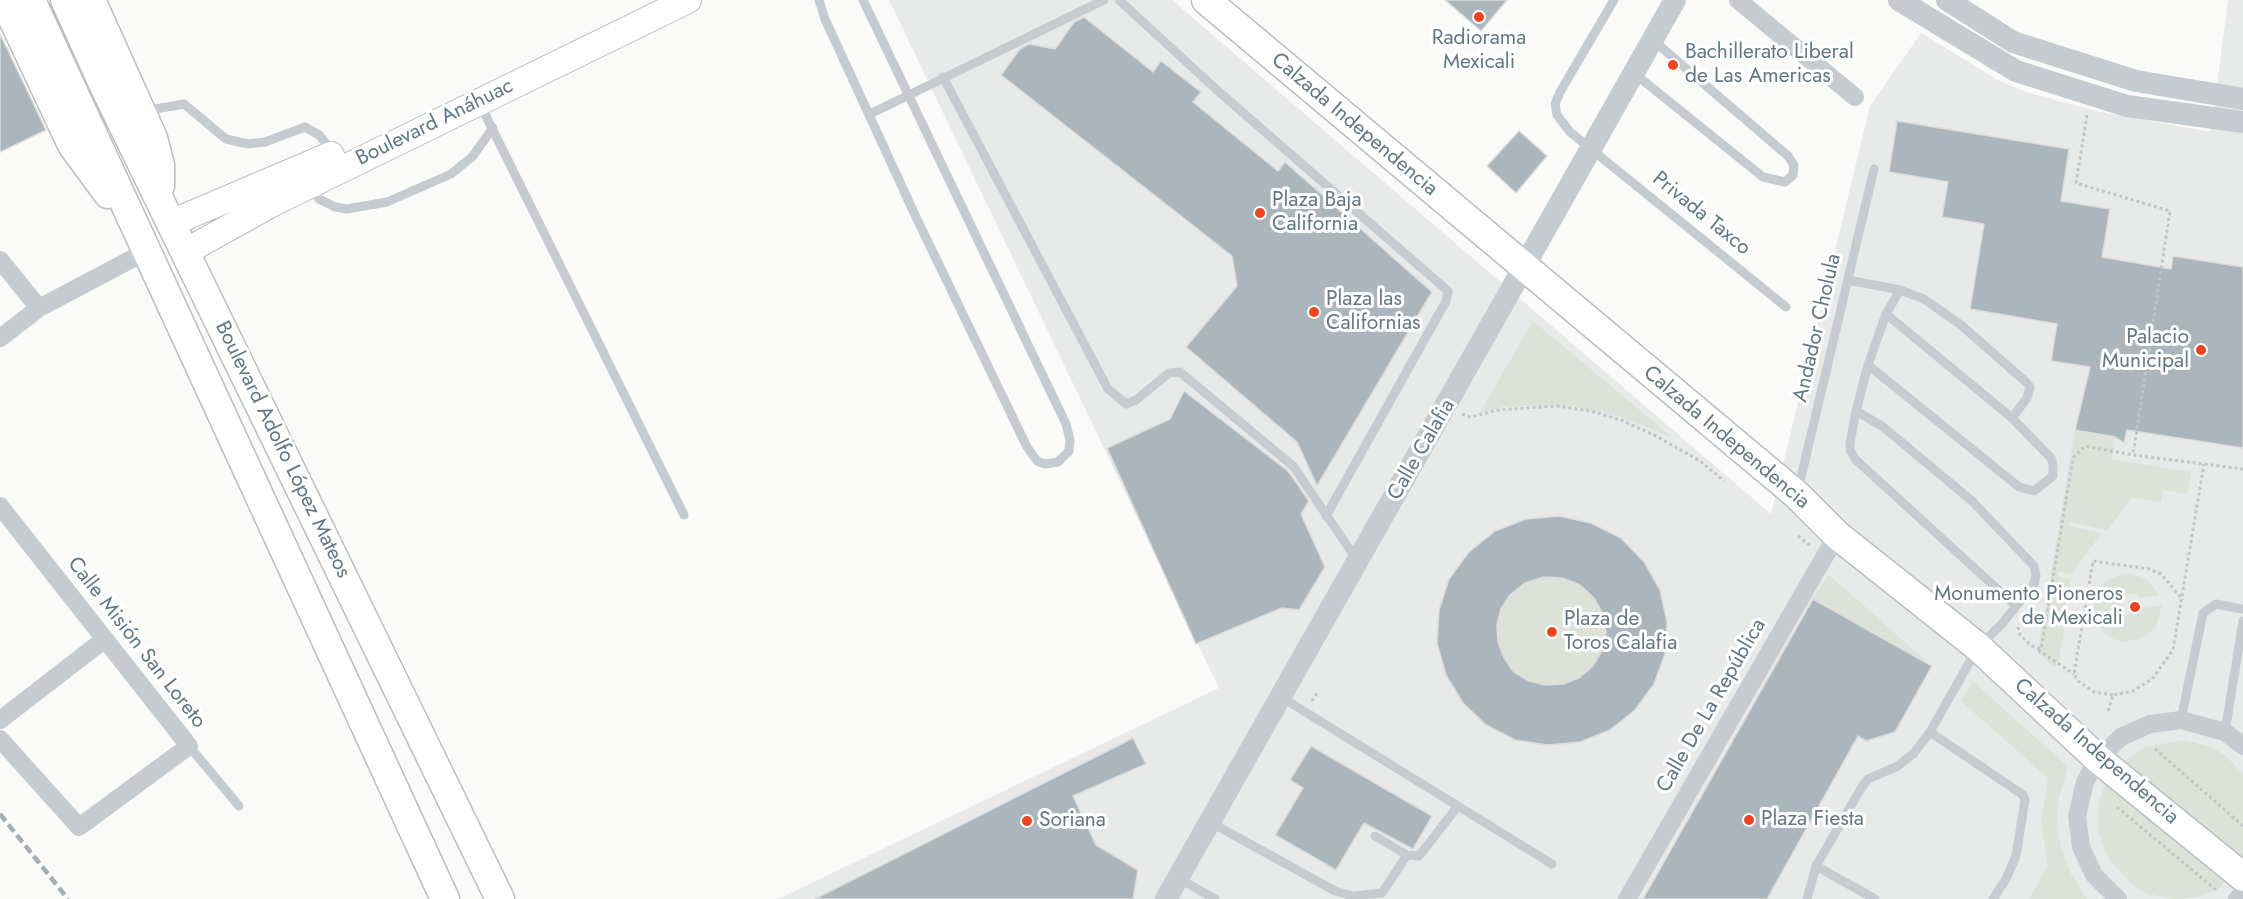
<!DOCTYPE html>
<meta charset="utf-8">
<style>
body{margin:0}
canvas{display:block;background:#fafaf8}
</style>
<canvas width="2243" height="899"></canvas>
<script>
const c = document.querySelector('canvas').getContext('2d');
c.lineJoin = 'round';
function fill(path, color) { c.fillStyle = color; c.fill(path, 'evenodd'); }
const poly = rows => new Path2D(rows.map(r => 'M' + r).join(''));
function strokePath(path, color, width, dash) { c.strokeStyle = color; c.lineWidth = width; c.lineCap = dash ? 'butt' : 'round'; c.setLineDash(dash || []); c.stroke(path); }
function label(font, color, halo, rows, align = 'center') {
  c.font = font + ' Jost,sans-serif'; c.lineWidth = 6; c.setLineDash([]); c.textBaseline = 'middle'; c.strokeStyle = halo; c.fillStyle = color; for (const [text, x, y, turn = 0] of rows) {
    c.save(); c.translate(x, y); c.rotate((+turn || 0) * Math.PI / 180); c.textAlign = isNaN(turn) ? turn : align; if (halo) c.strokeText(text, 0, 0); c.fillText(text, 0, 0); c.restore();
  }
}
const built = poly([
 [889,0,1172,0,1771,514,1870,106,1921,33,1998,80,2026,92,2101,112,2211,132,2228,0,2243,0,2243,899,778,899,1219,688]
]);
const green = poly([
 [1533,321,1672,437,1619,416,1566,405,1502,407,1479,414],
 [2075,430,2115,437,2112,459,2191,472,2187,494,2163,490,2161,502,2132,498,2107,530,2069,522,2069,526,2102,533,2071,574,2058,572,2057,577,2071,579,2065,615,2051,613,2050,620,2065,623,2059,660,2054,667,2038,653],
 '1438 631a114 114 0 1 1 228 0a114 114 0 1 1-228 0Z',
 [2125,573,2146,578,2160,595,2138,598,2137,593,2119,596,2122,615,2140,613,2139,609,2162,605,2156,627,2147,636,2125,642,2113,639,2103,632,2093,611,2098,590,2105,581],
 [1829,575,1932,666,1812,598],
 [1973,681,2068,767,2059,798,2057,822,2061,847,2071,874,2087,899,2029,899,2048,866,2041,821,2048,778,1961,701],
 [2184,740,2211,747,2225,755,2243,774,2243,864,2219,888,2193,898,2174,899,2148,894,2134,886,2109,860,2098,831,2099,801,2104,788,2119,765,2145,747]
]);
const building = poly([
 [1445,0,1507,0,1481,31,1445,0],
 [1084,17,1153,72,1161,61,1201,92,1193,102,1278,171,1285,162,1432,292,1317,486,1297,442,1186,347,1237,286,1232,256,1001,75,1020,49,1029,44,1055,49,1074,22,1084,17],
 [0,34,46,130,0,152,0,34],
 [1897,121,2069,149,2061,201,2110,209,2102,257,2171,269,2173,256,2243,267,2243,448,2127,430,2124,443,2115,437,2075,430,2090,367,2051,361,2057,324,1970,309,1984,224,1942,217,1948,182,1889,172,1897,121],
 [1519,131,1547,156,1516,193,1487,166,1519,131],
 [1184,391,1288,471,1309,501,1301,514,1325,567,1299,610,1282,608,1196,644,1107,448,1170,419,1184,391],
 [1559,516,1591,523,1621,538,1644,562,1660,590,1667,622,1665,654,1654,684,1635,710,1610,730,1580,742,1547,745,1515,740,1486,725,1463,703,1446,675,1437,643,1439,610,1449,579,1469,552,1495,531,1526,519,1559,516],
 [1544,577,1562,578,1580,585,1594,598,1603,614,1606,633,1602,651,1592,667,1579,678,1563,684,1545,685,1529,681,1514,672,1504,658,1498,642,1497,625,1501,609,1510,595,1525,583,1544,577],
 [1813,599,1932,666,1895,732,1866,741,1858,736,1767,899,1643,899,1813,599],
 [1133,738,1146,764,1073,796,1096,845,1138,870,1133,899,815,899,1133,738],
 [1311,746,1432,816,1413,849,1364,823,1336,870,1275,835,1303,788,1290,780,1311,746]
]);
const path = poly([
 [2087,115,2076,183,2170,211,2133,455,2243,469],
 [1462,414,1470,417,1498,410,1557,406,1591,411,1621,420,1656,436,1700,461,1724,481],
 [1798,536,1811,546],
 [2024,620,2046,616],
 [2018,627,2020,635,2032,646,2041,649,2073,458,2085,446,2133,455],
 [2038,650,2074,674],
 [2113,695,2094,692,2078,681,2074,674,2093,561,2149,569,2161,574,2183,600],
 [1312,701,1317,693],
 [2108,711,2113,695,2133,691,2152,679,2173,650,2204,464],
 [2155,749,2243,826],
 [2117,807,2216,890]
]);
const service = poly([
 [819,0,825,19,915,215,1027,447,1037,461,1045,464,1058,462,1069,451,1070,440,1066,424,863,0],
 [1119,0,1218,91,1448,291,1446,301,1326,516],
 [1614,0,1560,92,1555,104,1557,115,1570,132,1786,307],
 [1635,74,1763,177,1785,182,1793,175,1794,165,1788,156,1654,41],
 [943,77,1108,389,1126,404,1136,400,1169,373,1180,372,1293,466,1357,560],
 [480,104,684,515],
 [144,111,184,104,226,139,248,144,265,142,305,127,319,135,333,152],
 [870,114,1104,0],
 [309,186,319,199,335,207,347,209,387,202,451,174,472,157,493,128],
 [1848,280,1900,290,1924,299,1961,325,2026,382,2030,387,2027,398,2012,418,1886,314],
 [1900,290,1886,314,1868,365,2019,487,2034,491,2053,476,2053,464,2051,458,2012,418],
 [1856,411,1868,365],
 [1798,490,1874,169],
 [1281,697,1552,864],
 [2181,720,2203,613,2216,604,2243,609],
 [1930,732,2023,795,2025,800,2016,856,2006,879,1993,899],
 [2225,732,2243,621],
 [189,746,239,806],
 [1210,822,1335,891,1353,896,1382,893,1407,855],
 [1375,836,1407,855,1419,856,1458,806],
 [1816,866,1875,899],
 [1178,878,1215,899],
 [1807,899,1816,866,1860,790,1868,779,1898,766,1914,753,1930,732,1978,647,2002,624,2034,584,2036,576,2034,566,1972,501,1882,426,1856,411,1850,443,1850,450,1856,460,2016,606]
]);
const minor = poly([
 [1738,0,1855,97],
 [0,260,39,308],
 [0,338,39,308,147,251],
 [0,506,189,746,79,827,0,739],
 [0,720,105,639],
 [1627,899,1837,535],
 [2118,899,2094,875,2081,847,2077,816,2085,782,2098,759,2121,737,2150,724,2181,720,2225,732,2243,746],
 [2237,899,2243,894]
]);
const tertiary = poly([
 [1899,0,2016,71,2127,106,2243,122],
 [1947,0,2013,42,2136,81,2243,99],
 [1166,899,1675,0]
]);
const secondary = poly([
 [171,223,331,155],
 [185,252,273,203,688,0]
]);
const primary = poly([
 [4,0,72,145,108,194],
 [31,0,445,899],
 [65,0,104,86,500,899],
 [91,0,153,138,160,165,160,186],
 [1206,0,1797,495,1837,535,1978,647,2098,759,2243,877]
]);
const rail = poly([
 [0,814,68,899]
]);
const markers = [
 [1479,17,6,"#f24220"],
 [1673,65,6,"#f24220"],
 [1260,213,6,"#f24220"],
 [1314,312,6,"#f24220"],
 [2201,350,6,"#f24220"],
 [2135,607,6,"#f24220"],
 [1552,632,6,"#f24220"],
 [1749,820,6,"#f24220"],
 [1027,821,6,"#f24220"]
];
const poiNames = [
 ["Radiorama",1479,39,"center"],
 ["Mexicali",1479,63,"center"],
 ["Bachillerato Liberal",1685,53],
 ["de Las Americas",1685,77],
 ["Plaza Baja",1272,201],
 ["California",1272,225],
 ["Plaza las",1326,300],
 ["Californias",1326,324],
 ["Palacio",2189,338,"right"],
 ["Municipal",2189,362,"right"],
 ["Monumento Pioneros",2123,595,"right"],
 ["de Mexicali",2123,619,"right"],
 ["Plaza de",1564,620],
 ["Toros Calafia",1564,644],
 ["Plaza Fiesta",1761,820],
 ["Soriana",1039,821]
];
const streetNames = [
 ["Boulevard Anáhuac",435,123,-26],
 ["Calzada Independencia",1354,125,40],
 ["Privada Taxco",1701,214,39],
 ["Andador Cholula",1818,328,-77],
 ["Calzada Independencia",1726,438,40],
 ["Boulevard Adolfo López Mateos",282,450,64],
 ["Calle Calafia",1422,450,-60],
 ["Calle Misión San Loreto",136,643,52],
 ["Calle De La República",1712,706,-60],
 ["Calzada Independencia",2096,752,41]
];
fill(built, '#e8eae9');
fill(green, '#dce2d8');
fill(building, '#abb6bc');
strokePath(building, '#dcdcda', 1.5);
strokePath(secondary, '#b7bec3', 28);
strokePath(primary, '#b8bec2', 31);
strokePath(path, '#c1c4c6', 3, [3, 3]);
strokePath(service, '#c5cbce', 9);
strokePath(minor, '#c5cbce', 18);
strokePath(tertiary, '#c5cbce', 22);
strokePath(secondary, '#fff', 26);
strokePath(primary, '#fff', 28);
strokePath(rail, '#a5aeb3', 4.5, [9, 4.5]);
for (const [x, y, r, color] of markers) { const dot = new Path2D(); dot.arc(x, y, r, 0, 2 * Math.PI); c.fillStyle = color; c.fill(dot); strokePath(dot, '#fff', 2); }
label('21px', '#627885', '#fff', poiNames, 'left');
label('21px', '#627885', '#fff', streetNames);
</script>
